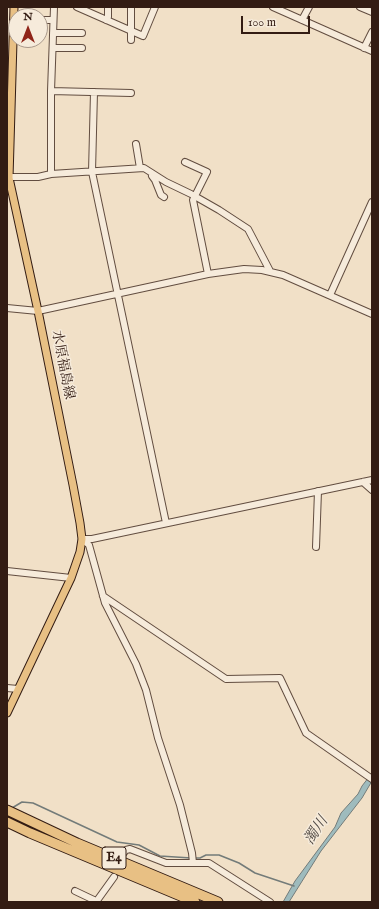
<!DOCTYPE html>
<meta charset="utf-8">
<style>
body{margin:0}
#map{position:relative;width:379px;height:909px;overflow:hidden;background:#f1e0c7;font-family:"IM FELL English",serif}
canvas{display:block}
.frame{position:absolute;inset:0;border:8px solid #331c13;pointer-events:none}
.north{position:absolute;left:8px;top:8px;width:40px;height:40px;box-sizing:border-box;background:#f6ebdb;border:1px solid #a8988b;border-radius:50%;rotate:0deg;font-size:11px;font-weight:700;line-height:16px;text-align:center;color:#331c13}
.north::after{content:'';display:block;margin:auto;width:14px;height:18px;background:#8f2418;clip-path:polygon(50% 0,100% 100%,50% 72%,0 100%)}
.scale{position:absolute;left:241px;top:16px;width:69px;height:18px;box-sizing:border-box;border:2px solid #331c13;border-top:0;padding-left:5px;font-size:12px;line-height:14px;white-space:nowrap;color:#331c13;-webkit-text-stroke:3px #f6ebdb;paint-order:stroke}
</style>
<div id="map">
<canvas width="379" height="909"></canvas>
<div class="frame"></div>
<div class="north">N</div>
<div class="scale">100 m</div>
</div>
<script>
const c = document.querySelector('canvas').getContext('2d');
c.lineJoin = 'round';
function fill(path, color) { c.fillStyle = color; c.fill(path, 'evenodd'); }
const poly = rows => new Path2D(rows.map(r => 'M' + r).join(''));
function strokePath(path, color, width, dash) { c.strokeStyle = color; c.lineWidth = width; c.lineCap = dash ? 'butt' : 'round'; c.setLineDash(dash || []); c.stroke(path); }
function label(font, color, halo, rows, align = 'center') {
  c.font = font + ' "IM FELL English","Noto Serif JP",serif'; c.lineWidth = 3; c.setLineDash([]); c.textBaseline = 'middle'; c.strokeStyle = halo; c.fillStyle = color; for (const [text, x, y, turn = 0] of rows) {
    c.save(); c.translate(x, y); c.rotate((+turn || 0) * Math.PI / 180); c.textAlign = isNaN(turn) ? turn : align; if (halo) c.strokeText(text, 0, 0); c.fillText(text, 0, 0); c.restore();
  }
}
const water = poly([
 [372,773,372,781,362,798,321,851,289,902,283,902,295,881,335,827,341,813,358,794,362,786,372,773]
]);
const stream = poly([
 [12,808,22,802,33,803,117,842,139,845,160,856,191,858],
 [195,858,200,858,206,855,219,855,239,863,255,873,294,886]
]);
const minor = poly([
 [77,7,143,36,155,7],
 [273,7,372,51],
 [360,7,372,12],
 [40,20,53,20],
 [106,20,108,17,108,7],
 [302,20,309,7],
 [53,33,82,33],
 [131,40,131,7],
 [53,48,82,48],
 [364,48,372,32],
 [51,91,131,93],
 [94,92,92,172,166,523],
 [136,144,140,168],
 [185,162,207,172,193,200,208,274],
 [51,174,51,91,54,7],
 [152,176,155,180,161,195,164,197],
 [7,178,13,177,38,177,51,174,144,168,166,182,191,194,219,210,248,229,270,271],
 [330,295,372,202],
 [7,308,38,311,208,274,244,269,262,270,283,275,372,314],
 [363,482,372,490],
 [82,539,89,545,105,603,136,664,146,690,158,738,180,805,192,853,193,863],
 [82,539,92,539,372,480],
 [316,547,318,491],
 [7,571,71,578],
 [103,596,226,679,280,678,306,733,372,779],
 [7,688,18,689],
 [122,855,126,850,130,849,166,863,209,863,270,902],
 [75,891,96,901],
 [96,902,114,877]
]);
const major = poly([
 [7,713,71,578,80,552,82,539,80,523,73,485,38,311,9,178,14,7]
]);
const highway = poly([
 [7,810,77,843,218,902],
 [7,822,30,833,195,902]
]);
const shields = [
 [114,858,24]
];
const shieldNames = [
 ["E4",114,858]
];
const streetNames = [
 ["水原福島線",62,365,79]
];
const waterNames = [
 ["濁川",317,831,-56]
];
fill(water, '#9ebbbd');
strokePath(water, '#737b79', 1);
strokePath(stream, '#737b79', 1.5);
strokePath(minor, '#624d40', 8);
strokePath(major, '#331c13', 9);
strokePath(highway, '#331c13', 11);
strokePath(minor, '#f6ebdb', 6);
strokePath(major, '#e8c084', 7);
strokePath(highway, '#e8c084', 9);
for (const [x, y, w] of shields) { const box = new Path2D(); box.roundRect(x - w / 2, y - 11, w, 22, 3); c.fillStyle = '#f6ebdb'; c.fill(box); strokePath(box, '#331c13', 1); }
label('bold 13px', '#331c13', null, shieldNames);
label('14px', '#331c13', '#f6ebdb', streetNames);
label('italic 15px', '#534c46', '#f6ebdb', waterNames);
</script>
